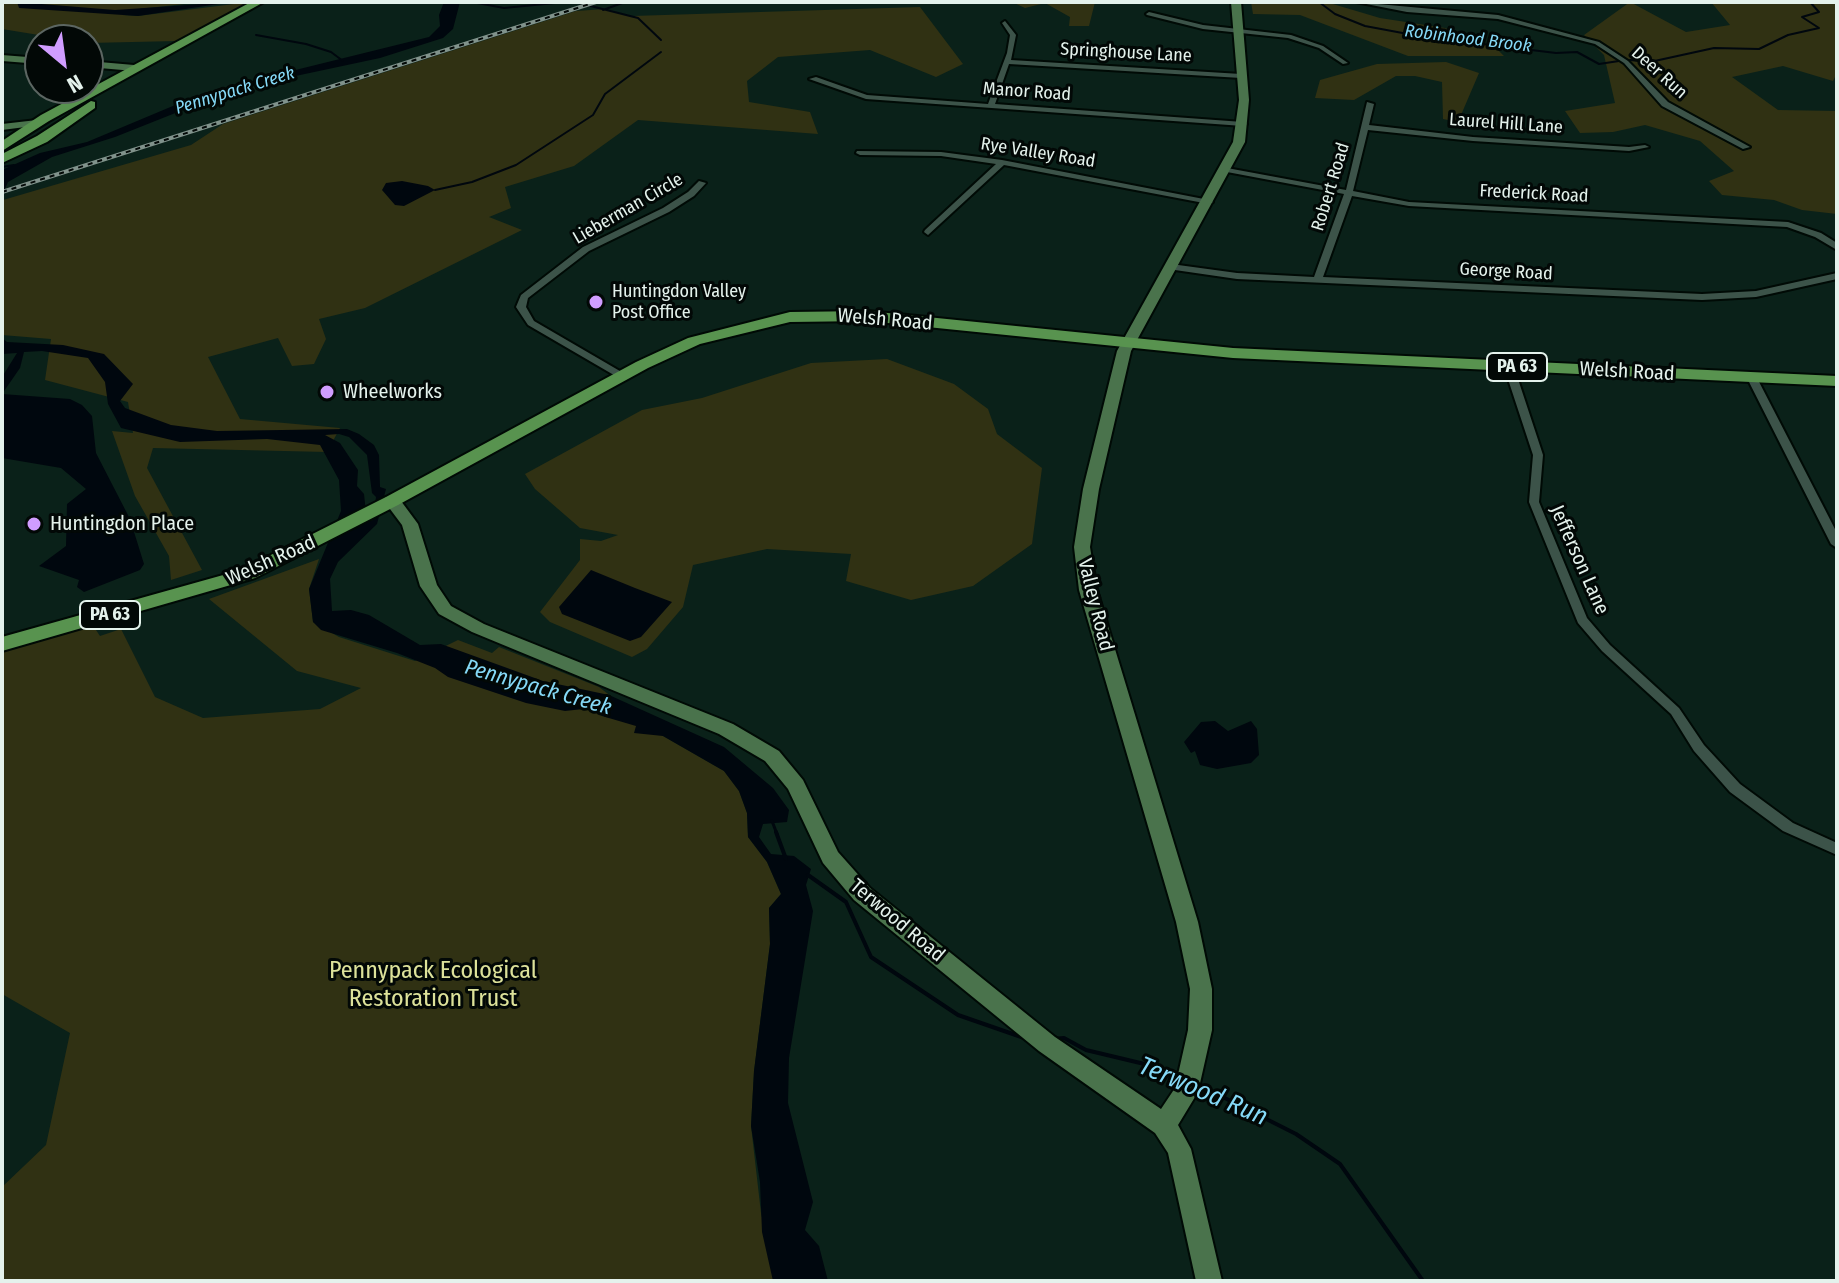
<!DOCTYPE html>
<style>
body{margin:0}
#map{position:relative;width:1839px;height:1283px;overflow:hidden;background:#0a2119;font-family:"Fira Sans Condensed",sans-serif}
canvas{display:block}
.frame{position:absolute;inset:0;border:4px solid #e4f2ec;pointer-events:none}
.north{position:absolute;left:24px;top:24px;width:80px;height:80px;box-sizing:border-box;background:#020806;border:2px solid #5c6662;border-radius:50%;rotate:151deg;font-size:22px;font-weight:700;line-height:32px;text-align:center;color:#e4f2ec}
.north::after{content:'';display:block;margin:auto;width:28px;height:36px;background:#d09dff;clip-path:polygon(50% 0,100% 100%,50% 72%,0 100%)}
</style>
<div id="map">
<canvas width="1839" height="1283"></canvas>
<div class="frame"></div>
<div class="north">N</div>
</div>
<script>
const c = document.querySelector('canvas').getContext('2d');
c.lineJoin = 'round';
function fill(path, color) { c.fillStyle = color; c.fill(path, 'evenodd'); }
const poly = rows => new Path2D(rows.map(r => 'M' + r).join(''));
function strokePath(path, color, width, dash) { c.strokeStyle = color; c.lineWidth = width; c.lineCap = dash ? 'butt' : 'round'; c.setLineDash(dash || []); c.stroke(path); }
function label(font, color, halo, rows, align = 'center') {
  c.font = font + ' "Fira Sans Condensed",sans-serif'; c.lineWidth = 6; c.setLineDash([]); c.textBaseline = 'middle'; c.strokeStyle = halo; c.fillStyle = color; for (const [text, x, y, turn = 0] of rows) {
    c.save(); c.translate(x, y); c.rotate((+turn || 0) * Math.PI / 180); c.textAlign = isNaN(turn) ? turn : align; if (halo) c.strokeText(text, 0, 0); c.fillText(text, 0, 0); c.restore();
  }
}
const green = poly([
 [2,2,203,2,138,9,123,15,138,16,250,2,177,41,88,43,2,29],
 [1012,2,1095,2,1089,26,1069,26,1070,17,1045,3,1025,8],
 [1251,2,1326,2,1380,18,1445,28,1497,49,1504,56,1408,56,1300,15,1253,14],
 [1630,2,1686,32,1730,25,1711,2,1837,2,1837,73,1833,81,1783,66,1732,77,1778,110,1837,111,1837,214,1802,210,1774,200,1722,195,1709,181,1734,171,1700,141,1645,125,1613,132,1580,133,1565,111,1615,103,1604,55,1584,35],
 [920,7,963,64,936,77,870,50,778,57,747,81,749,102,810,112,818,134,638,120,574,166,505,187,511,208,489,217,522,230,365,308,319,319,326,339,314,364,292,366,278,338,208,357,240,419,340,428,327,452,153,448,147,468,202,570,171,580,169,556,135,496,112,431,133,433,128,402,45,380,51,339,2,335,3,200,191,145,223,124,576,11,605,9,632,16],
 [1446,62,1479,73,1458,122,1443,119,1442,82,1415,76,1396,76,1354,100,1315,98,1320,80,1377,64],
 [887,359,954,384,988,409,997,434,1042,468,1032,544,973,586,911,600,846,581,851,554,767,549,693,565,683,607,647,649,632,657,550,622,540,612,580,560,580,539,601,541,618,535,580,528,535,489,525,474,642,410,702,398,811,363],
 [319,559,309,589,313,622,339,637,415,661,458,640,492,653,499,647,599,687,663,736,724,771,739,791,747,813,748,837,767,862,781,894,769,908,770,944,754,1071,751,1126,761,1213,777,1281,2,1281,2,1187,46,1145,70,1033,2,994,2,650,92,624,100,636,121,629,155,697,203,718,320,709,361,688,297,671,209,599]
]);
const water = poly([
 [17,2,115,10,232,2,138,16,19,8],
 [444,2,460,2,453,29,443,38,380,58,258,84,198,104,115,137,52,157,8,182,2,196,2,170,40,153,87,142,180,103,263,78,429,37,440,26,439,15],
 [402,181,428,186,435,190,404,206,395,205,382,190,386,183],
 [2,338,7,342,63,345,104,354,133,384,120,401,125,408,171,425,217,431,347,429,359,434,374,445,379,455,380,487,386,489,377,524,338,562,330,579,332,611,351,610,369,615,420,645,441,644,543,681,609,695,724,747,773,788,789,810,787,822,763,824,759,837,771,854,794,856,811,869,806,885,813,911,789,1058,788,1103,813,1202,805,1230,819,1246,828,1281,773,1281,762,1232,760,1182,751,1126,754,1071,770,944,769,908,781,894,767,862,748,837,747,813,739,791,724,771,663,736,634,733,636,726,602,716,592,708,565,711,526,703,448,677,435,668,397,653,321,630,313,622,309,589,341,511,339,480,320,445,267,439,180,442,121,428,108,404,105,382,88,358,42,351,24,352,20,368,2,394,70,399,82,405,92,416,96,453,130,519,144,564,140,570,84,592,77,587,79,580,39,566,66,546,67,504,86,489,61,468,2,458,2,377,17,353,2,354],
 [339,434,349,437,367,455,372,493,376,497,373,520,367,522,364,494,357,486,358,470,340,443,325,435],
 [591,570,635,588,672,602,641,637,630,641,562,614,559,607],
 [1215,721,1228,731,1251,721,1257,729,1259,755,1251,763,1217,769,1200,765,1195,751,1191,753,1184,742,1201,722]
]);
const streamFar2 = poly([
 [472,2,504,8,565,2],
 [575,2,638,18,661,40],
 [1319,2,1335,14,1365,26,1424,37,1457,36,1474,43,1556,53,1577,52,1599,64,1619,61],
 [603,10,625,2],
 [256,35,306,44,331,52,343,61],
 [1630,60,1650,62,1714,48,1759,49,1788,35,1819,28,1802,17,1819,12,1810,2],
 [2,167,14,165],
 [435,190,472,182,516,165,593,115,605,94,661,52]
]);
const streamFar1 = poly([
 [772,821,777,834]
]);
const stream = poly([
 [776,832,786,859],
 [808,875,846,902,871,957,958,1015,1030,1040],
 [1053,1039,1064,1038,1086,1050,1157,1067,1178,1077],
 [1197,1084,1296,1134,1340,1164,1423,1281]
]);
const street = poly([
 [1356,2,1498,15,1599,42,1628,61,1668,102,1750,147,1743,149,1662,106,1624,63,1595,44,1498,19,1407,12,1356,2],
 [1149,12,1203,25,1291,35,1323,46,1348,63,1343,64,1319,48,1288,38,1203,29,1147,15,1146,14,1149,12],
 [1005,21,1016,35,1011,60,1241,74,1245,76,1241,78,1009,64,995,104,1243,122,1247,124,1243,126,866,99,809,79,816,77,867,95,988,104,1007,53,1010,35,1002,23,1005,21],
 [1367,102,1374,104,1369,125,1473,137,1629,147,1645,145,1649,147,1629,151,1473,141,1368,130,1353,191,1409,202,1788,222,1821,233,1837,243,1837,250,1815,237,1787,227,1409,206,1352,196,1323,277,1702,294,1756,291,1837,273,1837,279,1756,297,1702,300,1237,279,1168,269,1167,267,1171,264,1237,273,1314,277,1344,194,1227,172,1223,170,1227,168,1346,190,1367,102],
 [857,151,941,152,1002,160,1209,200,1213,202,1209,204,1004,165,928,235,924,232,925,230,996,164,941,156,860,155,856,153,857,151],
 [699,181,706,183,694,196,669,212,589,251,528,298,526,307,534,321,625,374,625,378,619,378,528,325,516,307,521,295,583,247,663,208,688,192,699,181],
 [1509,364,1514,367,1543,455,1539,502,1587,618,1610,645,1679,708,1704,745,1740,784,1793,823,1837,843,1837,855,1783,831,1730,792,1694,751,1671,714,1602,651,1578,623,1529,502,1533,455,1504,367,1509,364],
 [1752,375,1757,378,1837,533,1837,548,1831,544,1747,378,1752,375]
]);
const secondary = poly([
 [1231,2,1241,2,1249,100,1245,142,1131,351,1099,489,1090,547,1097,590,1198,922,1212,989,1212,1030,1198,1092,1178,1125,1191,1149,1222,1281,1196,1281,1168,1153,1155,1133,1039,1051,854,900,823,863,788,789,765,761,719,734,472,632,439,614,420,586,402,525,384,501,386,497,398,497,418,524,437,585,451,606,484,624,733,724,779,751,803,780,838,852,870,888,1055,1037,1161,1109,1175,1088,1188,1030,1190,989,1176,922,1079,590,1074,547,1083,489,1117,351,1233,142,1239,100,1231,2],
 [2,55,40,58,40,64,2,61,2,55],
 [88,61,134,65,139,68,134,71,88,67,88,61],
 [37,120,43,123,41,125,2,130,2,124,37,120]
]);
const primary = poly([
 [251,2,264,2,49,121,2,151,2,141,41,115,251,2],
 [91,101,95,102,95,108,47,142,2,163,2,154,37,136,91,101],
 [868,311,1233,348,1837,376,1837,386,1233,358,868,321,790,322,700,344,648,368,398,505,255,578,2,651,2,637,241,570,386,497,636,362,688,338,790,312,868,311]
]);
const rail = poly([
 [2,192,596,2]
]);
const markers = [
 [596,302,8,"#d09dff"],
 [327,392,8,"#d09dff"],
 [34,524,8,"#d09dff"]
];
const farWaternames = [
 ["Robinhood Brook",1468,39,7],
 ["Pennypack Creek",235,91,-17]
];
const farStreetnames = [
 ["Springhouse Lane",1126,53,3],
 ["Deer Run",1659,73,42],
 ["Manor Road",1027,92,4],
 ["Laurel Hill Lane",1506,124,4],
 ["Rye Valley Road",1038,153,9],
 ["Robert Road",1331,187,-73],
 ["Frederick Road",1534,194,3],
 ["Lieberman Circle",628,209,-30],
 ["George Road",1506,272,3]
];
const farPoinames = [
 ["Huntingdon Valley",612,292],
 ["Post Office",612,313]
];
const shields = [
 [1517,367,60],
 [110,615,60]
];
const shieldNames = [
 ["PA 63",1517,367],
 ["PA 63",110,615]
];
const streetNames = [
 ["Welsh Road",885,320,5],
 ["Welsh Road",1627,372,3],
 ["Jefferson Lane",1579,560,66],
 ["Welsh Road",271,561,-24],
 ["Valley Road",1095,605,76],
 ["Terwood Road",897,921,40]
];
const poiNames = [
 ["Wheelworks",343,392],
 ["Huntingdon Place",50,524]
];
const waterNames = [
 ["Pennypack Creek",538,688,16]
];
const nearParknames = [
 ["Pennypack Ecological",433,971],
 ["Restoration Trust",433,999]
];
const nearWaternames = [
 ["Terwood Run",1203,1092,23]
];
fill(green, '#303113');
fill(water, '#00070e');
strokePath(streamFar2, '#00070e', 2);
strokePath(streamFar1, '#00070e', 3);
strokePath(stream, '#00070e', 4);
strokePath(street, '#000a05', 4);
strokePath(secondary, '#000a05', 4);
strokePath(primary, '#000a05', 4);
fill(street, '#3c5349');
fill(secondary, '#4a734c');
fill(primary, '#58934f');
strokePath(rail, '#80928b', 4);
strokePath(rail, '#020806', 2, [5]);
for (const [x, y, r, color] of markers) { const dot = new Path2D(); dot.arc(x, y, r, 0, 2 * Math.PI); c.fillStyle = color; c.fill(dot); strokePath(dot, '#020806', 3); }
label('italic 18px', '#85d9f7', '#020806', farWaternames);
label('18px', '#e4f2ec', '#020806', farStreetnames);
label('18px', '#e4f2ec', '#020806', farPoinames, 'left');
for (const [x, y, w] of shields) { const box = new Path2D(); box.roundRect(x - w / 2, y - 14, w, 28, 6); c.fillStyle = '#020806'; c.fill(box); strokePath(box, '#e4f2ec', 2); }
label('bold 18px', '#e4f2ec', null, shieldNames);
label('20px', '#e4f2ec', '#020806', streetNames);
label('20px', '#e4f2ec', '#020806', poiNames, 'left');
label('italic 22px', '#85d9f7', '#020806', waterNames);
label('24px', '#dde29a', '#020806', nearParknames);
label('italic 26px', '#85d9f7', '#020806', nearWaternames);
</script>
